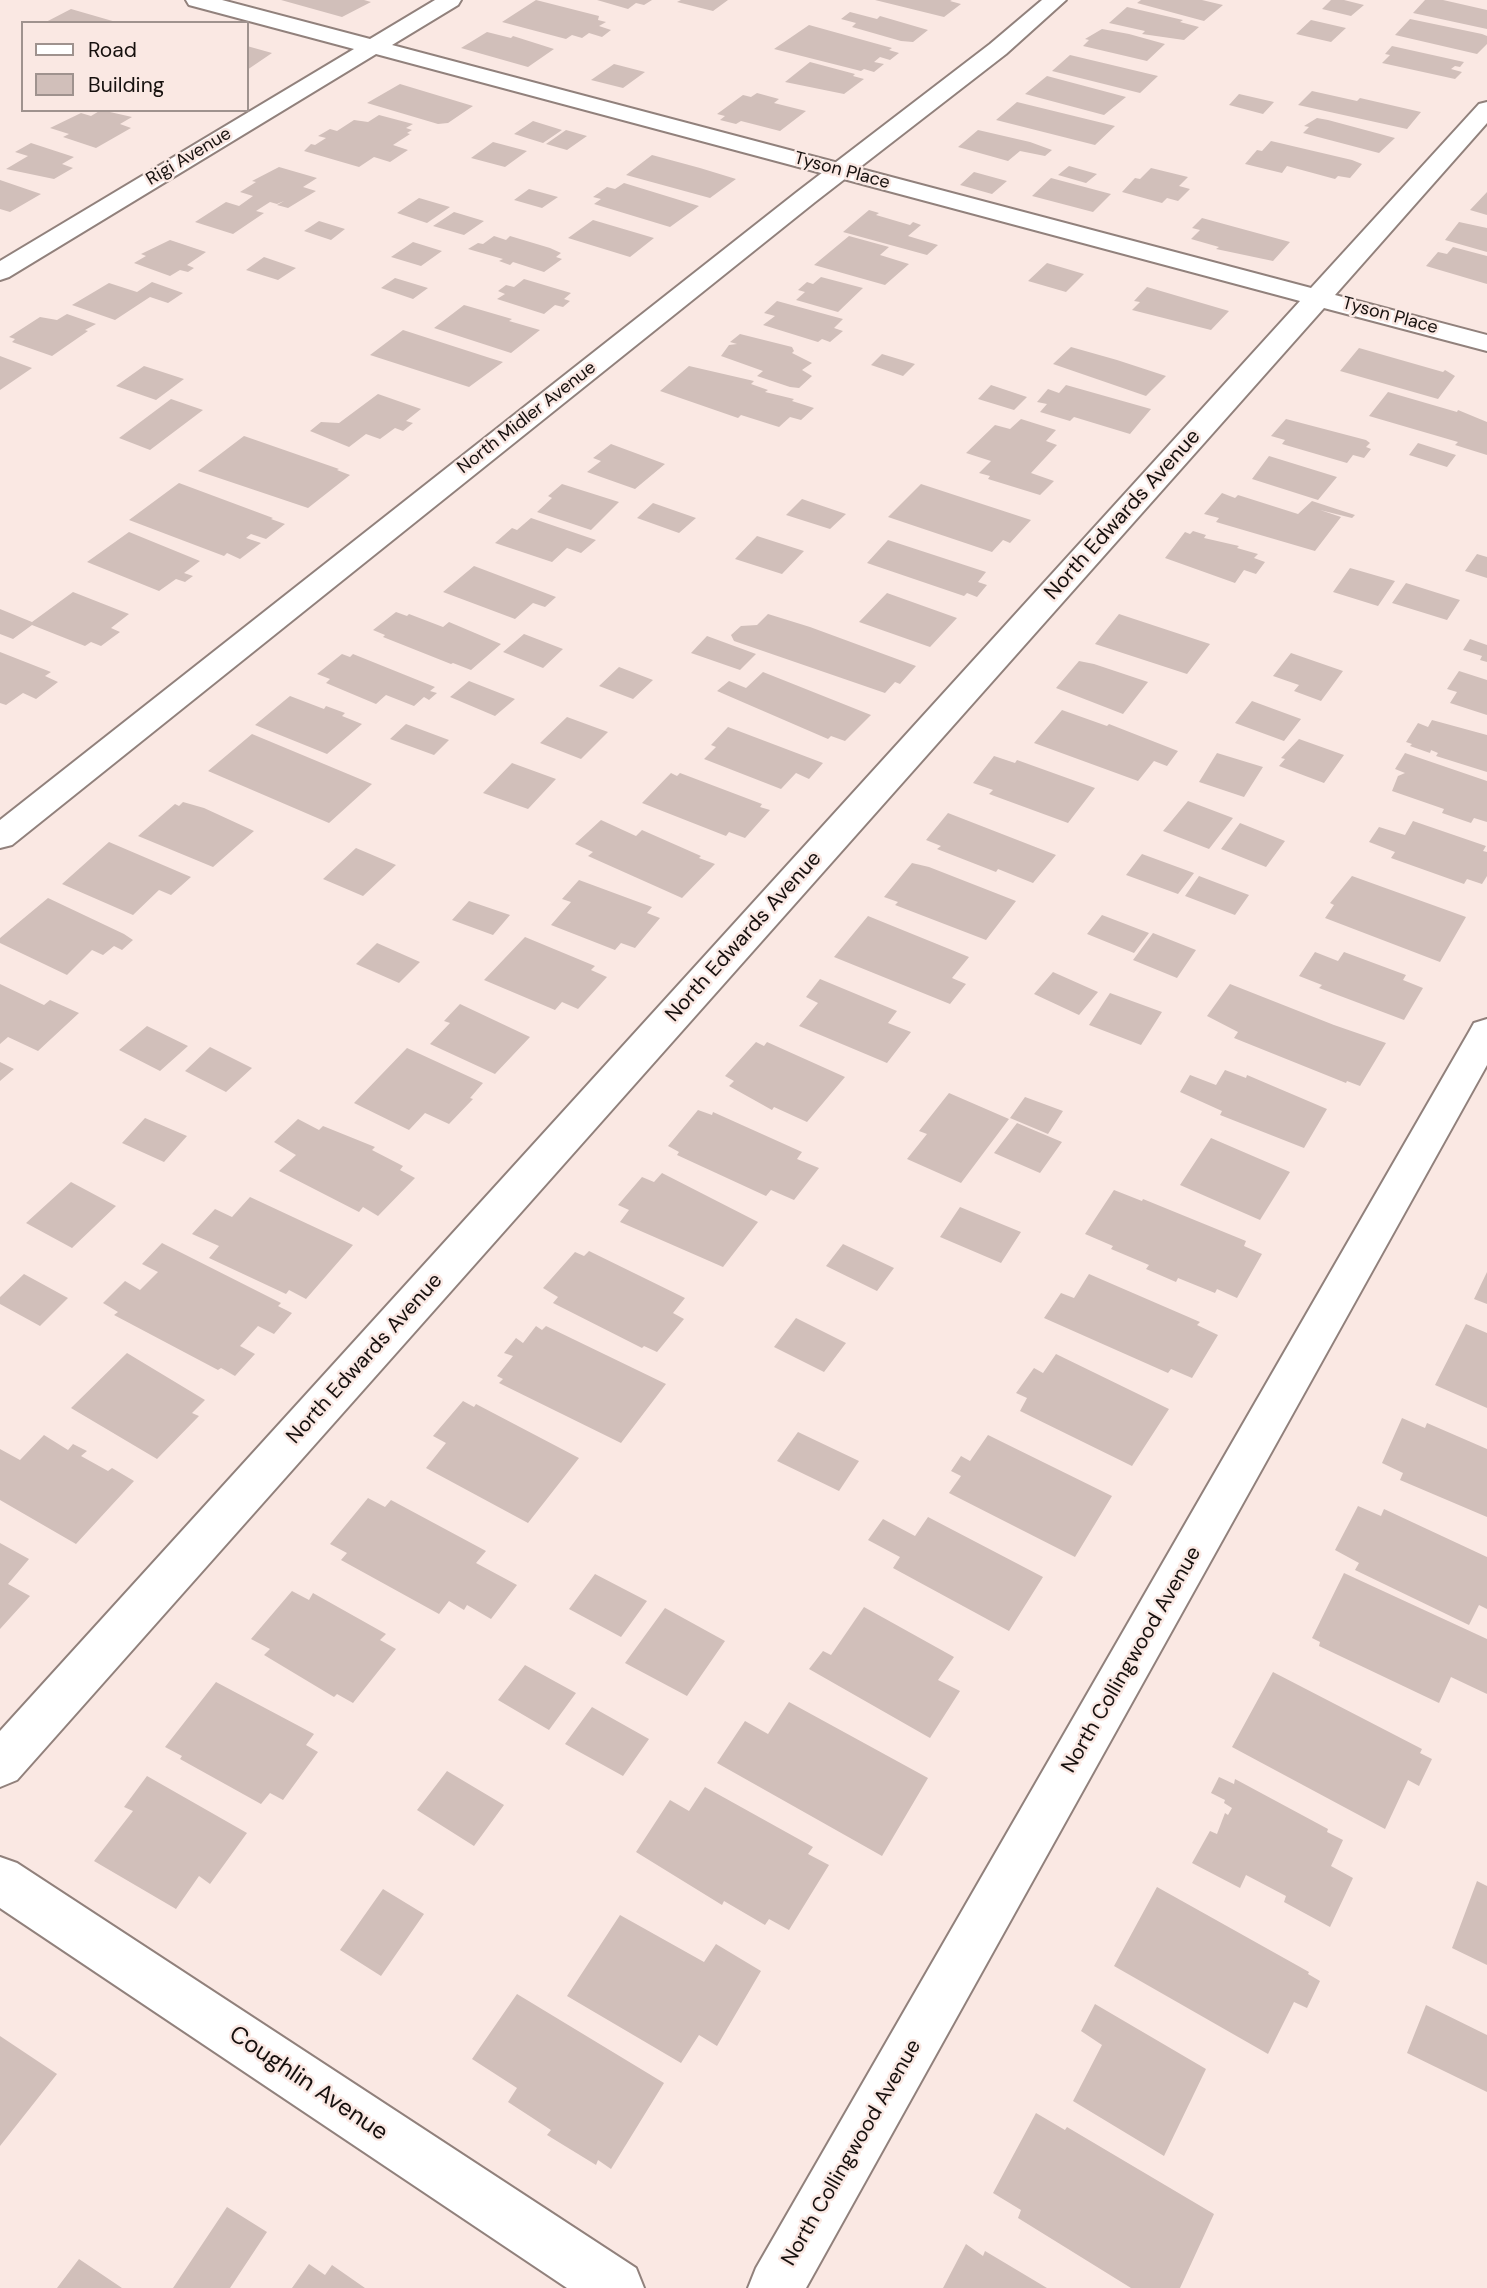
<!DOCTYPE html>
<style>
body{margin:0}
#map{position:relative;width:1487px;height:2288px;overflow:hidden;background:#fae8e3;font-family:"DM Sans",sans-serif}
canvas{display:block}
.legend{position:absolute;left:21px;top:21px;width:228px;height:91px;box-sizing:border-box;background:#fae8e3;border:2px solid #9f928e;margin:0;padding:9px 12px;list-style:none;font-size:21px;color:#16100e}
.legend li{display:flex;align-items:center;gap:14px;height:35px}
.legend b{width:35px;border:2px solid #9f928e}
</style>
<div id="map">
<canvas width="1487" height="2288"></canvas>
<ul class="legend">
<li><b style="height:9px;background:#fff"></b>Road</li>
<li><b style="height:19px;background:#d1bfba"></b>Building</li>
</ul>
</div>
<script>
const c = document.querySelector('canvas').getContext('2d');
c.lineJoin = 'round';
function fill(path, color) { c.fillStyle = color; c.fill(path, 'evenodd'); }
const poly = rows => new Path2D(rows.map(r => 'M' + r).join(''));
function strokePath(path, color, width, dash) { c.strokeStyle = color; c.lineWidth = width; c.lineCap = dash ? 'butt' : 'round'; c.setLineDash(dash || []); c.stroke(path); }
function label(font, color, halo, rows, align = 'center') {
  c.font = font + ' "DM Sans",sans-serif'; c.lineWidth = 5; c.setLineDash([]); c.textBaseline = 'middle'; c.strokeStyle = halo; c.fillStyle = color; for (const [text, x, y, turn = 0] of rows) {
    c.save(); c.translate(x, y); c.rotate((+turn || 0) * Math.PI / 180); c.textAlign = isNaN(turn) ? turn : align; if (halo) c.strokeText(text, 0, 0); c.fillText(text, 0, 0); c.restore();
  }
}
const building = poly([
 [281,0,364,0,371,2,342,17],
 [536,0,599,16,598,20,606,22,599,26,611,30,602,37,589,33,582,38,572,35,566,39,502,22],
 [597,0,652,0,644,5,636,3,628,9],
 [681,0,728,0,713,11,677,2],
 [875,0,952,0,950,1,961,4,944,17],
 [1141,0,1202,0,1223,5,1204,21,1137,3],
 [1331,0,1344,0,1364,5,1351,16,1322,9],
 [1425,0,1443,0,1487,10,1487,29,1413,13],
 [1127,7,1183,20,1180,22,1199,27,1184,40,1142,34,1145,31,1109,23],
 [71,9,116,22,116,23,44,23],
 [850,12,877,19,880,16,928,30,913,42,901,41,852,27,856,23,841,19],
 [1410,19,1482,34,1487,36,1487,44,1477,54,1395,35],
 [1311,20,1346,28,1331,42,1296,34],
 [809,25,892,48,889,50,899,53,890,60,880,57,874,62,884,64,874,72,864,69,861,71,774,49],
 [1102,29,1129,34,1165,44,1147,61,1083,46,1089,40,1085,39],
 [487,32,511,38,513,36,554,49,528,67,461,48],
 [247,46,272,53,247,70],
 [1392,46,1464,62,1460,67,1455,66,1451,69,1462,72,1455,79,1382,63,1390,55,1385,54],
 [1070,55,1158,76,1140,93,1052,71],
 [810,62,855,74,853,76,864,79,844,94,785,82],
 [614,64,645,72,623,88,591,80],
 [1047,76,1126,97,1104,115,1025,94],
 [400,84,473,106,448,123,438,124,367,103],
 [1312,91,1357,101,1360,98,1421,112,1407,129,1298,105],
 [757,93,779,99,774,103,806,111,780,131,741,121,736,124,720,120,725,116,717,114,743,95,751,97],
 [1239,94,1274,102,1263,114,1229,105],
 [1017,102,1115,126,1095,145,996,120],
 [101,110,132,117,120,124,131,128,96,148,63,137,69,134,50,128,81,113,91,116],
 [379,115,413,124,406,128,412,130,407,133,410,134,393,145,408,150,390,162,374,157,359,167,304,151,311,144,315,145,326,138,318,136,330,129,337,131,354,120,368,122],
 [1317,118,1328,120,1395,138,1379,153,1303,133,1309,127,1304,126],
 [533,121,562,130,543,143,514,134],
 [566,130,587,136,567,150,546,144],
 [978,130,1030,142,1052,150,1045,156,1020,151,1008,161,958,147],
 [1271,141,1352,160,1362,164,1350,178,1338,176,1335,179,1287,166,1282,173,1245,164,1257,150,1262,151],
 [493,142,527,151,505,167,471,158],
 [31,143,74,157,62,164,73,168,54,179,6,169,28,156,15,152],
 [652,155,700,168,736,179,710,198,626,175],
 [1069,166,1097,174,1086,183,1058,175],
 [279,167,317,178,303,187,316,191,288,208,277,205,284,201,277,204,270,202,256,211,264,213,233,234,195,222,226,202,239,206,253,196,240,192,256,182,252,181],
 [1151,168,1188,177,1179,186,1190,189,1178,201,1167,198,1162,203,1122,192,1135,178,1140,179],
 [974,172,1007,181,992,194,960,185],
 [1051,178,1111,194,1093,212,1032,196],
 [0,180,41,194,10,212,0,209],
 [624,183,699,206,670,227,594,204,601,199,593,197,607,187,615,189],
 [529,189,558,197,542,208,514,200],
 [1487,192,1487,215,1470,210],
 [419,198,450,207,427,223,397,213],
 [869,210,879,213,876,215,910,225,913,222,921,225,908,236,938,245,927,255,843,232],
 [454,212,484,221,464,235,433,226],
 [1202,218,1290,242,1273,261,1216,249,1219,247,1191,239,1200,230,1192,228],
 [593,220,654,238,630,257,568,238],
 [319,221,345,229,331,240,304,231],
 [1459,222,1487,228,1487,252,1445,240],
 [494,236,506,240,510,236,550,248,561,253,556,257,562,259,544,272,513,262,510,265,499,261,503,259,468,249,478,243,483,244],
 [849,236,889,247,880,255,909,264,885,285,814,265],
 [170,240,206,252,187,265,194,268,188,272,180,270,170,276,134,263,146,256,141,254],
 [413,242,442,251,421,266,391,257],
 [1453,247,1487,256,1487,284,1426,266,1438,252,1447,254],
 [264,257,296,268,278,280,246,270],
 [1047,263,1084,274,1066,292,1028,281],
 [821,277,863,288,838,312,796,300,805,292,798,290,807,282,813,284],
 [395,278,428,288,413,299,381,288],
 [524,279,571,293,564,299,570,301,563,307,555,305,544,314,497,299,505,294,498,291,506,285,514,287],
 [152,282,183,293,168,303,150,297,115,320,72,305,109,283,137,292],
 [1147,287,1229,311,1211,330,1132,310,1140,302,1134,301],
 [777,301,843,319,834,328,843,331,830,342,822,339,818,342,763,325,775,316,764,313],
 [464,305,512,319,509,321,540,330,511,353,434,328],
 [67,314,96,324,85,330,88,331,52,356,12,342,15,339,9,337,40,317,57,320],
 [403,330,490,358,503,362,469,387,370,355],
 [740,334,792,347,794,351,792,353,812,363,802,370,812,376,799,388,790,387,757,376,763,371,721,356,729,345,737,344,730,342],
 [1071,347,1117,360,1166,376,1146,396,1053,364],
 [1359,348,1443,372,1445,370,1455,376,1438,399,1340,371],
 [882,354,915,364,903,376,871,365],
 [0,356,32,368,0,390],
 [144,366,184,379,156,400,116,386],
 [689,366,754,381,751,384,768,390,765,392,794,399,792,401,814,408,801,420,790,417,779,427,741,415,738,418,660,391],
 [991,385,1027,397,1014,410,978,399],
 [1066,385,1151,409,1130,434,1074,417,1070,421,1040,412,1047,404,1037,402,1048,389,1059,393],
 [1388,392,1457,412,1458,410,1487,422,1487,455,1455,445,1458,442,1369,416],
 [378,394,421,409,406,421,413,423,403,431,395,428,380,439,366,434,349,447,310,431,321,422,339,423],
 [171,399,203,410,150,450,119,438],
 [1021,419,1056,430,1046,441,1057,445,1031,473,1054,481,1040,495,988,479,990,476,979,473,991,461,966,453,995,425,1010,429],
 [1286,419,1366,440,1370,443,1366,447,1371,449,1364,458,1353,455,1347,463,1282,444,1285,440,1271,436],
 [244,436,339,469,337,470,350,475,308,508,198,471],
 [1418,443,1456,455,1447,467,1409,455],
 [611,444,665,464,635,489,587,472,601,461,593,458],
 [1269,456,1337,477,1318,500,1252,479],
 [179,483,273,518,271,519,285,524,266,539,251,534,246,538,261,543,240,559,227,553,224,556,129,520],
 [562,484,619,502,591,530,537,512,552,498,548,496],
 [921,484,1031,520,1010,543,1003,540,992,552,888,517],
 [1222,493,1235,498,1238,495,1298,514,1312,501,1355,515,1352,518,1320,510,1341,517,1315,551,1216,522,1219,518,1204,514],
 [802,499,846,514,830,529,786,515],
 [653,503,696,518,679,533,637,518],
 [531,518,596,540,581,553,567,548,552,562,495,543,512,528,517,530],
 [1193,531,1206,535,1204,538,1239,546,1237,548,1258,554,1254,558,1265,562,1256,574,1244,570,1235,583,1165,558,1185,532,1190,534],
 [129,532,200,561,184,573,193,576,185,582,176,579,159,591,87,562],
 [757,536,804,551,782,574,735,559],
 [888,540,986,572,978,582,987,585,977,597,967,593,964,596,867,563],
 [1477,554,1487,557,1487,578,1465,571],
 [474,566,556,597,545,607,533,603,515,619,443,592],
 [1350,568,1395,581,1378,606,1333,592],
 [1406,583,1460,600,1447,620,1392,603],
 [73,592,129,614,111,628,120,632,101,646,91,642,85,646,32,625,13,639,0,634,0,609,32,622],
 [887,593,957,618,930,647,859,622],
 [396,612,407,616,409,614,443,627,449,622,501,644,471,670,453,663,451,664,383,637,385,635,373,630],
 [768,614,810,627,916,666,900,684,895,682,885,693,734,641,731,635,741,626,757,625],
 [1119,614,1210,644,1187,674,1095,644],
 [524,634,563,649,543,668,503,652],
 [707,636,756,654,740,670,691,653],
 [1470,639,1487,645,1487,662,1480,660,1482,656,1463,650],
 [0,652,51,672,45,676,58,682,36,699,23,693,6,705,0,703],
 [1291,653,1343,671,1321,701,1294,691,1299,685,1273,676],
 [342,654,350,657,353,654,435,687,430,691,437,693,429,700,424,697,414,706,386,695,376,704,326,683,330,679,317,674],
 [1079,661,1094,664,1148,682,1123,714,1056,688],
 [619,667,653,680,633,699,599,686],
 [1459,671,1487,680,1487,715,1450,703,1457,692,1447,689],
 [763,672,871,715,845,741,831,736,828,739,717,691,729,681,746,688],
 [469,681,515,699,495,716,450,697],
 [290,696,324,709,326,706,345,713,342,716,362,724,327,754,255,725],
 [1252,701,1301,719,1284,741,1235,723],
 [1062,710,1107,726,1109,724,1178,751,1167,766,1154,761,1138,781,1034,743],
 [567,717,608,732,581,759,540,743],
 [1432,720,1487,735,1487,772,1436,756,1438,753,1431,750,1430,753,1410,746,1412,744,1406,742,1418,723,1428,727],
 [406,724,449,740,434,755,390,739],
 [728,727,823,763,809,779,796,773,781,789,704,759,716,747,711,745],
 [252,734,372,784,329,823,208,771],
 [1299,739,1344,755,1324,783,1279,766,1285,759,1281,758],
 [1217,753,1263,767,1244,797,1199,782],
 [1405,753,1487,781,1487,822,1474,818,1471,823,1442,813,1444,809,1392,791,1398,776,1405,773,1395,769],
 [994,756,1015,763,1017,760,1095,788,1068,823,989,794,993,790,973,783],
 [512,763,556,779,528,809,483,793],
 [671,773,677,776,680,773,762,804,760,807,770,810,745,838,729,832,726,836,642,803],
 [1188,801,1233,818,1209,849,1163,831],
 [183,802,204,808,254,831,213,867,138,836,175,804,179,806],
 [948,813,1056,855,1033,883,998,869,996,872,937,849,941,846,926,840],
 [601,820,636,836,642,830,701,856,699,858,715,864,682,898,588,856,593,852,575,844],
 [1413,821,1486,846,1483,851,1487,852,1487,876,1482,884,1467,879,1464,884,1391,858,1395,852,1369,842,1379,827,1405,835],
 [1240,823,1285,841,1266,867,1221,849],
 [109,842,191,877,171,895,159,890,133,915,62,884],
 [356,848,396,865,363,896,323,879],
 [1142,854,1194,873,1178,894,1126,875],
 [912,863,929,867,1016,901,986,940,895,905,898,902,884,897],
 [1199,876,1249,895,1235,915,1185,896],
 [1352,876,1466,917,1440,962,1325,918,1334,905,1330,903],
 [579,880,652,907,647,913,660,918,635,948,621,943,615,950,551,925,571,902,562,899],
 [48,898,124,934,133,940,122,950,114,946,103,955,92,950,67,975,0,943,0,938],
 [469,901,510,915,493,935,452,920],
 [1102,915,1149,933,1134,953,1087,934],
 [868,916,969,957,952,978,966,984,950,1004,834,957],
 [1153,933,1196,950,1177,978,1133,960],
 [525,937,595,966,591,970,607,977,578,1009,562,1002,555,1010,484,980],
 [377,943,420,962,399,983,356,964],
 [1315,952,1338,961,1344,952,1406,975,1403,980,1423,988,1404,1020,1319,988,1322,985,1299,976],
 [1053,972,1098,992,1079,1015,1034,994],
 [820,979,897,1011,888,1023,911,1032,887,1063,799,1026,818,1003,806,997],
 [0,984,44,1005,50,1000,79,1013,38,1051,8,1037,0,1044],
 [1230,984,1334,1025,1386,1043,1360,1086,1347,1081,1346,1083,1234,1038,1238,1032,1207,1016],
 [1110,993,1162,1012,1141,1045,1089,1025],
 [460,1004,530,1037,495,1074,430,1044,450,1023,444,1021],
 [147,1026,188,1046,160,1071,119,1050],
 [756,1042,764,1046,767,1042,845,1077,807,1122,774,1107,772,1110,729,1086,734,1081,725,1076],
 [210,1047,252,1068,226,1092,185,1071],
 [407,1048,483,1083,470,1098,473,1099,449,1124,425,1113,409,1130,354,1103],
 [0,1062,14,1069,0,1081],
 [1225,1070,1246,1078,1247,1075,1327,1109,1304,1148,1220,1115,1222,1111,1180,1092,1190,1075,1216,1085],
 [949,1093,1009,1119,961,1183,907,1159,927,1134,919,1131],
 [1025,1097,1063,1111,1048,1134,1010,1118],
 [698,1110,712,1115,713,1112,802,1152,797,1159,819,1168,794,1200,771,1190,766,1196,677,1155,679,1152,668,1146],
 [145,1118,187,1136,164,1162,122,1143],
 [298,1119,319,1130,323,1126,375,1147,372,1150,403,1166,400,1170,415,1178,378,1216,363,1207,359,1212,279,1171,296,1155,274,1142],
 [1017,1123,1062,1142,1040,1173,994,1153],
 [1211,1138,1290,1172,1260,1220,1180,1185],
 [662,1173,758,1222,723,1267,620,1222,629,1210,618,1205,642,1177,654,1182],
 [71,1182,116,1206,72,1248,26,1223],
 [1114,1190,1142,1201,1143,1199,1246,1241,1244,1246,1262,1254,1237,1298,1217,1289,1215,1293,1178,1278,1176,1282,1146,1269,1149,1265,1111,1249,1113,1246,1085,1234],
 [250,1197,353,1245,306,1299,289,1290,286,1294,209,1258,219,1246,192,1234,215,1209,232,1217],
 [960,1207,1021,1232,1001,1263,940,1237],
 [162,1243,281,1303,278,1306,292,1313,274,1334,258,1326,240,1346,255,1354,235,1376,221,1368,218,1370,114,1315,118,1312,103,1303,125,1281,140,1290,158,1272,142,1264],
 [843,1244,894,1268,877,1291,826,1266],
 [589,1251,685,1298,673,1313,684,1319,657,1352,644,1346,642,1348,553,1303,558,1297,543,1288,575,1252,584,1256],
 [1487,1272,1487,1304,1474,1299],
 [24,1274,68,1298,40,1326,0,1304,0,1297],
 [1089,1274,1200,1322,1197,1325,1218,1335,1192,1378,1171,1369,1168,1373,1044,1318,1061,1293,1074,1298],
 [796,1318,846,1343,824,1372,774,1347],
 [1466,1324,1487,1333,1487,1408,1435,1385],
 [536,1326,542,1330,546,1326,666,1384,621,1443,499,1383,503,1379,497,1376,513,1356,504,1353,516,1338,523,1343],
 [127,1353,205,1400,192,1413,199,1416,157,1459,71,1408],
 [1056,1354,1169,1409,1132,1466,1020,1411,1027,1398,1016,1393,1034,1368,1043,1373],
 [463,1401,474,1407,476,1404,579,1458,528,1523,426,1468,446,1443,433,1436],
 [1402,1418,1425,1428,1427,1423,1487,1449,1487,1517,1400,1480,1403,1473,1382,1463],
 [798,1432,859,1461,839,1491,777,1461],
 [44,1435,68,1450,73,1444,87,1451,81,1456,108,1471,112,1468,134,1481,76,1544,0,1500,0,1449,20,1460],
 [988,1435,1112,1496,1075,1557,949,1493,961,1476,951,1471,961,1456,970,1461],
 [368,1498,385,1507,391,1500,486,1551,476,1563,517,1585,491,1619,467,1605,464,1610,449,1601,439,1614,341,1560,347,1553,330,1544],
 [1358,1506,1381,1516,1384,1509,1487,1557,1487,1609,1479,1605,1469,1625,1355,1570,1359,1563,1335,1550],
 [928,1517,1043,1577,1009,1631,893,1568,900,1557,868,1540,883,1519,915,1536],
 [0,1543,29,1559,8,1584,30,1596,0,1629],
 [1344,1573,1487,1639,1487,1694,1451,1677,1439,1703,1319,1646,1320,1642,1312,1638],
 [595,1574,647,1601,621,1637,569,1609],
 [292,1591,309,1600,313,1593,386,1634,380,1640,396,1649,353,1703,337,1694,334,1697,264,1655,270,1649,251,1639],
 [864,1607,954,1657,938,1680,960,1691,930,1738,809,1669,823,1651,831,1655],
 [665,1608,725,1641,687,1696,625,1663],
 [525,1665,576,1693,549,1730,498,1700],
 [1273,1672,1422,1749,1420,1753,1432,1759,1419,1786,1408,1780,1385,1829,1232,1747],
 [216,1682,314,1734,306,1745,318,1752,283,1800,270,1793,261,1804,180,1759,182,1756,165,1747],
 [789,1702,928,1778,882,1856,717,1763,745,1721,768,1734],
 [592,1707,649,1739,623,1776,565,1744],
 [447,1771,504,1805,474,1846,417,1810],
 [147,1776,247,1833,210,1884,199,1876,176,1909,94,1861,133,1811,124,1807],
 [1219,1777,1234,1784,1235,1779,1328,1829,1327,1832,1343,1840,1331,1866,1353,1878,1330,1927,1284,1902,1286,1896,1246,1875,1240,1888,1192,1863,1210,1831,1217,1834,1225,1813,1228,1815,1232,1808,1224,1803,1225,1800,1211,1793],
 [705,1787,813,1847,808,1854,829,1865,789,1930,769,1919,765,1925,724,1901,722,1905,636,1852,670,1800,689,1811],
 [1477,1881,1487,1886,1487,1965,1452,1948],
 [1157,1887,1309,1972,1308,1974,1320,1981,1307,2008,1294,2002,1268,2054,1114,1966],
 [383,1889,424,1914,381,1976,340,1950],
 [620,1915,704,1962,716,1944,761,1971,717,2046,699,2035,681,2063,567,1996],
 [517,1994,664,2083,611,2169,598,2160,596,2165,547,2135,551,2130,508,2102,517,2088,472,2059],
 [1095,2004,1206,2069,1164,2156,1073,2101,1102,2045,1081,2031],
 [1426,2005,1487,2035,1487,2092,1407,2053],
 [0,2036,57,2074,0,2146],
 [1036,2113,1065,2130,1067,2127,1214,2214,1180,2288,1131,2288,1018,2218,1021,2210,993,2193],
 [227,2207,267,2232,230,2288,173,2288],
 [966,2244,983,2256,985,2251,1047,2288,943,2288],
 [79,2259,122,2288,57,2288],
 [309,2264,325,2275,332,2265,365,2288,292,2288]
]);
const minor = poly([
 [186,0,222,0,370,39,435,0,461,0,458,5,392,45,1311,288,1479,104,1487,102,1487,123,1335,295,1487,335,1487,351,1324,308,17,1780,0,1787,0,1731,1300,301,376,54,9,277,0,280,0,261,354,49,189,5,186,0],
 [1487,1019,1487,1065,806,2288,748,2288,756,2268,1469,1032,1474,1023,1487,1019],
 [0,1857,17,1863,636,2268,644,2288,567,2288,0,1908,0,1857]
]);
const major = poly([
 [1042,0,1066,0,1006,54,815,202,12,845,0,848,0,820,797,192,990,44,1042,0]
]);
const farStreetnames = [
 ["Rigi Avenue",189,157,-31],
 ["Tyson Place",842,171,15],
 ["Tyson Place",1390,316,15],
 ["North Midler Avenue",527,418,-38]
];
const streetNames = [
 ["North Edwards Avenue",1123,515,-48],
 ["North Edwards Avenue",744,937,-48],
 ["North Edwards Avenue",365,1359,-48],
 ["North Collingwood Avenue",1132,1660,-60],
 ["North Collingwood Avenue",852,2153,-60]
];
const nearStreetnames = [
 ["Coughlin Avenue",308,2084,34]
];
fill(building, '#d1bfba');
strokePath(minor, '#91817c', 4);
strokePath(major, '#91817c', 4);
fill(minor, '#fff');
fill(major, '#fff');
label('18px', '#16100e', '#fae8e3', farStreetnames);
label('21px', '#16100e', '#fae8e3', streetNames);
label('24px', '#16100e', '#fae8e3', nearStreetnames);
</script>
